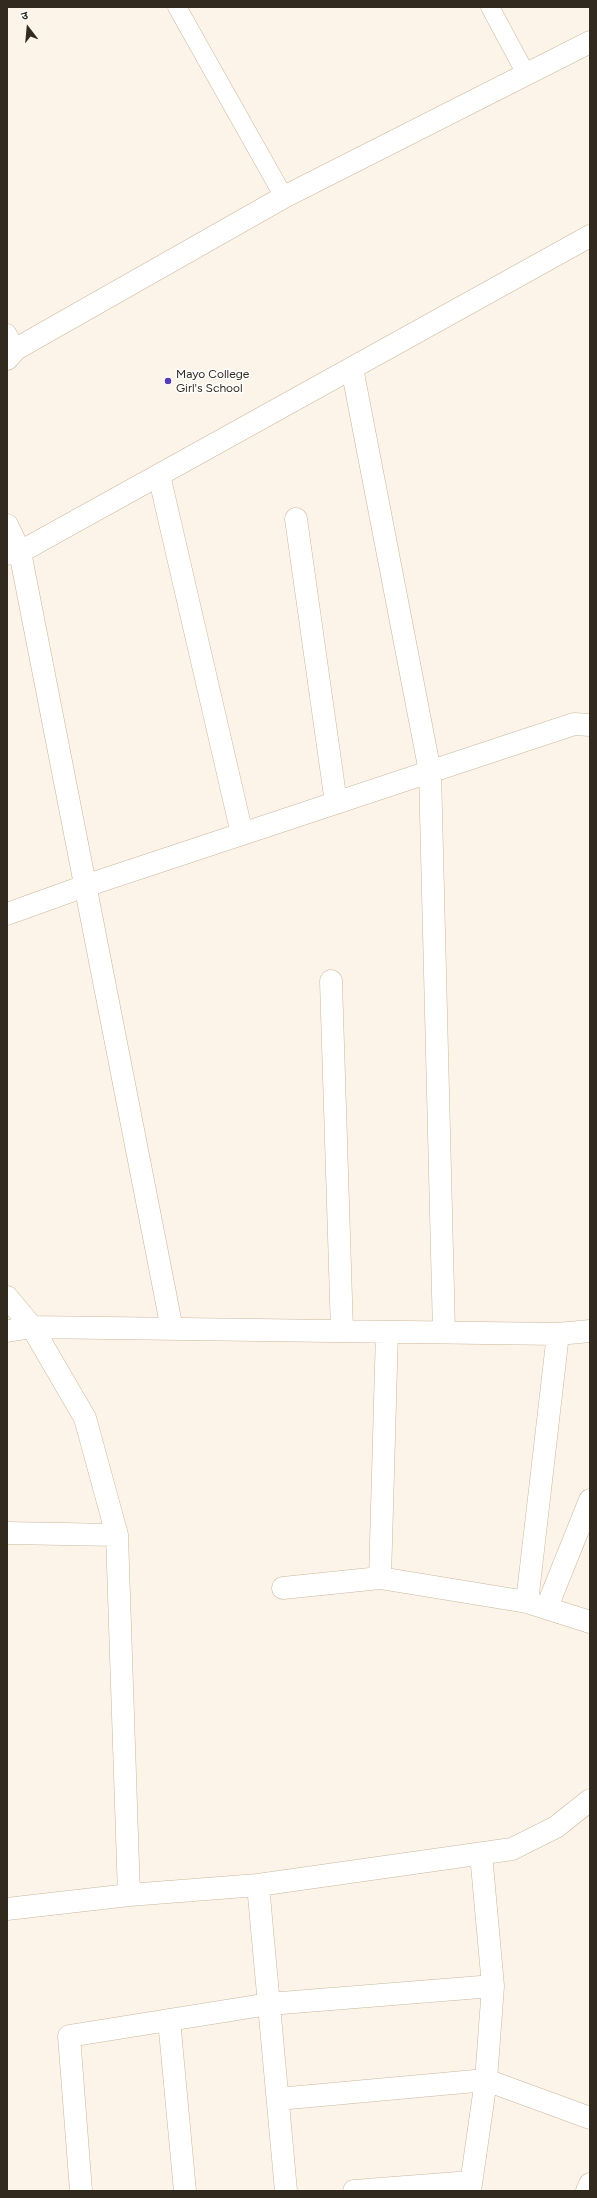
<!DOCTYPE html>
<meta charset="utf-8">
<style>
body{margin:0}
#map{position:relative;width:597px;height:2198px;overflow:hidden;background:#fdf4e9;font-family:Figtree,"Noto Sans Devanagari",sans-serif}
canvas{display:block}
.frame{position:absolute;inset:0;border:8px solid #322a1f;pointer-events:none}
.north{position:absolute;left:8px;top:8px;width:40px;height:40px;-webkit-text-stroke:3px #fff;paint-order:stroke;rotate:344deg;font-size:11px;font-weight:700;line-height:16px;text-align:center;color:#322a1f}
.north::after{content:'';display:block;margin:auto;width:14px;height:18px;background:#322a1f;clip-path:polygon(50% 0,100% 100%,50% 72%,0 100%)}
</style>
<div id="map">
<canvas width="597" height="2198"></canvas>
<div class="frame"></div>
<div class="north">उ</div>
</div>
<script>
const c = document.querySelector('canvas').getContext('2d');
c.lineJoin = 'round';
const poly = rows => new Path2D(rows.map(r => 'M' + r).join(''));
function strokePath(path, color, width, dash) { c.strokeStyle = color; c.lineWidth = width; c.lineCap = dash ? 'butt' : 'round'; c.setLineDash(dash || []); c.stroke(path); }
function label(font, color, halo, rows, align = 'center') {
  c.font = font + ' Figtree,sans-serif'; c.lineWidth = 3; c.setLineDash([]); c.textBaseline = 'middle'; c.strokeStyle = halo; c.fillStyle = color; for (const [text, x, y, turn = 0] of rows) {
    c.save(); c.translate(x, y); c.rotate((+turn || 0) * Math.PI / 180); c.textAlign = isNaN(turn) ? turn : align; if (halo) c.strokeText(text, 0, 0); c.fillText(text, 0, 0); c.restore();
  }
}
const lane = poly([
 [177,7,284,197],
 [490,7,526,74],
 [7,333,16,349]
]);
const street = poly([
 [7,359,16,349,284,197,590,42],
 [352,368,430,772,444,1332],
 [159,475,242,834],
 [296,519,336,803],
 [7,525,20,552,172,1329],
 [7,554,20,552,590,236],
 [7,914,85,886,574,724,590,725],
 [331,981,342,1331],
 [7,1297,32,1327,85,1418,117,1535,129,1895],
 [7,1331,32,1327,558,1334,590,1331],
 [7,1533,117,1535],
 [380,1578,387,1332],
 [283,1588,380,1578,527,1602,590,1622],
 [527,1602,558,1334],
 [547,1607,590,1500],
 [258,1885,286,2191],
 [7,1909,129,1895,258,1885,512,1849,556,1827,590,1800],
 [169,2020,185,2191],
 [278,2099,486,2080,590,2118],
 [81,2191,69,2036,269,2004,493,1986],
 [354,2191,471,2182],
 [470,2191,486,2080,493,1986,481,1854]
]);
const secondary = poly([
 [587,2191,590,2184]
]);
const markers = [
 [168,381,4,"#543cb4"]
];
const poiNames = [
 ["Mayo College",176,374],
 ["Girl's School",176,388]
];
strokePath(lane, '#cbb69c', 19);
strokePath(street, '#cbb69c', 23);
strokePath(secondary, '#cbb69c', 23);
strokePath(lane, '#fff', 18);
strokePath(street, '#fff', 22);
strokePath(secondary, '#fff', 22);
for (const [x, y, r, color] of markers) { const dot = new Path2D(); dot.arc(x, y, r, 0, 2 * Math.PI); c.fillStyle = color; c.fill(dot); strokePath(dot, '#fff', 1.5); }
label('12px', '#322a1f', '#fff', poiNames, 'left');
</script>
